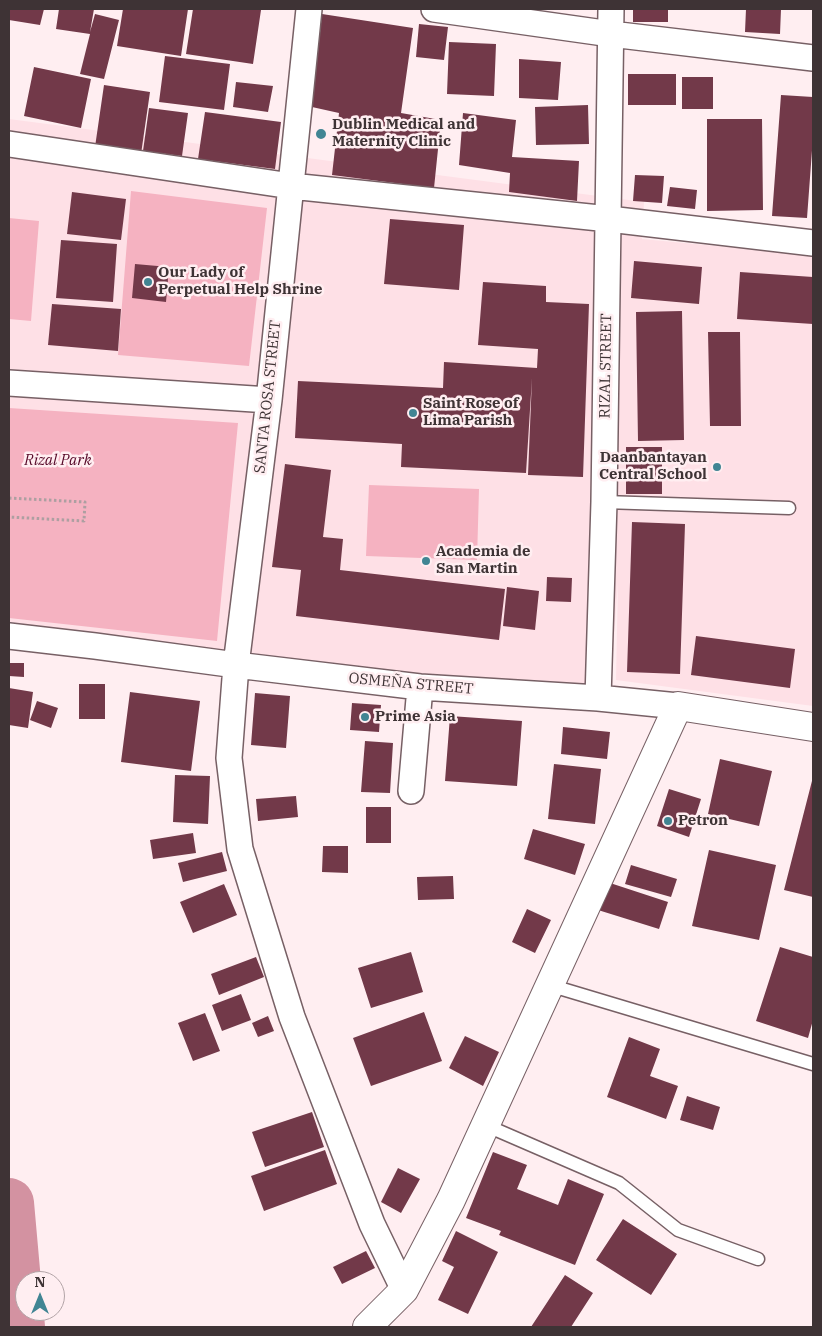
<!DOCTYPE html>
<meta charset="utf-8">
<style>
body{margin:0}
#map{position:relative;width:822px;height:1336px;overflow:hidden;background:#ffeef1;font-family:"IBM Plex Serif",serif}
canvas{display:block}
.frame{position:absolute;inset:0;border:10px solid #3e3335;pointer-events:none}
.north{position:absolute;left:15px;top:1271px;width:50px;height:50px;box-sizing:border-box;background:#ffeef1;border:1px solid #b2a3a6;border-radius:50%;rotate:0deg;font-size:14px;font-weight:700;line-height:20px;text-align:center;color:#3e3335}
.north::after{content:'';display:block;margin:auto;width:18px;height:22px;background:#418593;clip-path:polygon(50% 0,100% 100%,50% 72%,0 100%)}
</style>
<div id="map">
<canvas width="822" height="1336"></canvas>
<div class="frame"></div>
<div class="north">N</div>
</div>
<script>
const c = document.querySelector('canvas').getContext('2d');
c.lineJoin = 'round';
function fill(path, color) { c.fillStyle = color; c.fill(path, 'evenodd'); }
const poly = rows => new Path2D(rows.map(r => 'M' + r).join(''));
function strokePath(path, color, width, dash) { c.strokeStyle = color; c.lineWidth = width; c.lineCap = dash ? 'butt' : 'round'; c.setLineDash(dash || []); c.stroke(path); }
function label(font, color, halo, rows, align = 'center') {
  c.font = font + ' "IBM Plex Serif",serif'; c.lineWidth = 5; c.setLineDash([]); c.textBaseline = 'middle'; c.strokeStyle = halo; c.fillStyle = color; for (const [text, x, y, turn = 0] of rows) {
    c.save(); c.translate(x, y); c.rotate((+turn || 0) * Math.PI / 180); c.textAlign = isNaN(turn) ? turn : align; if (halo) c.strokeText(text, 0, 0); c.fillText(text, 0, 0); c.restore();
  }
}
const built = poly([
 [9,119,644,202,642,239,813,255,813,706,616,680,618,582,609,708,9,640]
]);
const green = poly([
 [131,191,267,208,249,366,118,355],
 [9,218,39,221,31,321,9,319],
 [9,408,238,423,217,641,9,618],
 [369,485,479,489,477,560,366,556]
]);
const river = poly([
 [9,1203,20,1327]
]);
const building = poly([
 [9,9,44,9,40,25,9,20],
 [59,9,94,9,90,32,95,14,119,20,104,79,80,74,90,34,56,29],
 [123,9,188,9,181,56,117,46],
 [193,9,261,10,253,64,186,54],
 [633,9,668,9,668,22,633,22],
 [746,9,781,9,780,34,745,32],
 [322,14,413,28,401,113,441,120,434,188,332,175,339,113,312,107],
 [419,24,448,27,444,60,416,57],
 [449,42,496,44,494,96,447,94],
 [165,56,230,64,224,110,159,102],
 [519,59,561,62,558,100,519,98],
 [34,67,91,79,81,128,24,116],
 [628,74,676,74,676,105,628,105],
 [682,77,713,77,713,109,682,109],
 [236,82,273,86,268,112,233,107],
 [104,85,150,92,141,154,95,147],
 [781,95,813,97,813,137,807,218,772,216],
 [588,105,589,144,536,145,535,107],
 [149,108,188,113,182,156,143,151],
 [205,112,281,122,275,169,198,159],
 [463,113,516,120,512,157,579,161,577,201,509,192,510,173,459,165],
 [707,119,762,119,763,210,707,211],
 [635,175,664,176,662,203,633,201],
 [670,187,697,190,695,209,667,206],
 [72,192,126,199,121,240,67,234],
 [390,219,464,225,459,290,384,284],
 [61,240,117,244,113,302,56,298],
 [634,261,702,267,699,304,631,298],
 [135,264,169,267,166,302,132,298],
 [740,272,813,277,813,324,737,319],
 [483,282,546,286,546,302,589,304,583,477,528,475,532,378,526,473,401,467,402,444,295,438,298,381,443,388,444,362,537,368,538,349,478,345],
 [52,304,121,309,118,351,48,345],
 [682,311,684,440,638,441,636,312],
 [708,332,740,332,741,426,710,426],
 [626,447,662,447,662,494,626,494],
 [285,464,331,470,323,537,343,539,340,570,505,589,499,640,296,616,301,570,272,567],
 [632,522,685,524,680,674,627,672],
 [547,577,572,578,571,602,546,601],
 [507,587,539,591,535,630,503,626],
 [696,636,795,649,790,688,691,675],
 [9,663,24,663,24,677,9,676],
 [79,684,105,684,105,719,79,719],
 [9,688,33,692,28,728,9,725],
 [130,692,200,701,191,771,121,762],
 [255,693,290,696,286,748,251,745],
 [37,701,58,708,51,728,30,720],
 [352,703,381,705,379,732,350,730],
 [450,716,522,721,517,786,445,781],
 [563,727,610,732,607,759,561,754],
 [365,741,393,743,390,793,361,792],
 [720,759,772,771,759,826,708,814],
 [554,764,601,769,595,824,548,819],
 [175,775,210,776,208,824,173,822],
 [813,777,813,897,784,890],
 [669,789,701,799,689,837,657,826],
 [296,796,298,817,258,821,256,799],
 [366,807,391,807,391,843,366,843],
 [533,829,585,844,575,875,524,859],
 [193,833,196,853,153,859,150,840],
 [323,846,348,846,348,873,322,872],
 [709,850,776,865,759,940,692,926],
 [222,852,227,871,183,882,178,863],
 [631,865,677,879,671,897,625,884],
 [453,876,454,899,418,900,417,877],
 [607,882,668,902,659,929,598,910],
 [224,884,237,915,193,933,180,902],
 [527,909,551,920,535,953,512,942],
 [780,947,813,957,813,1020,808,1038,756,1021],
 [411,952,423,992,371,1008,358,968],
 [256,957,264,977,219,995,211,974],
 [241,994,251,1020,222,1031,212,1005],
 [424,1012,442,1061,371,1086,353,1038],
 [205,1013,220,1051,193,1061,178,1023],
 [268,1016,274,1031,258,1037,252,1023],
 [465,1036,499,1052,483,1086,449,1068],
 [629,1037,660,1049,650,1076,678,1086,666,1119,607,1097],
 [687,1096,720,1107,713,1130,680,1120],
 [312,1112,324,1147,265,1167,252,1132],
 [325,1150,337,1184,264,1211,251,1176],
 [493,1152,527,1165,517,1189,558,1205,568,1179,604,1194,575,1265,499,1235,501,1231,466,1218],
 [398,1168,420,1179,401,1213,381,1202],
 [623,1219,677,1254,651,1295,596,1260],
 [456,1231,498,1252,468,1314,438,1300,454,1267,442,1261],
 [366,1251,375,1268,342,1284,333,1267],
 [565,1275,593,1293,571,1327,531,1327]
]);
const path = poly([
 [9,498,85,502,84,521,9,517]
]);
const lane = poly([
 [604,502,789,508],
 [549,985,813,1064],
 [485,1125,619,1183,678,1230,758,1259]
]);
const street = poly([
 [309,9,269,400,236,665,229,758,240,849,292,1017,372,1224,404,1290],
 [434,9,611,34,813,58],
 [9,144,291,186,609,219,813,243],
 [9,383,269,400],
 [9,636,95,646,236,665,420,687,598,698,678,706],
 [598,698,604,502,611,9],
 [411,791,420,687]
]);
const secondary = poly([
 [367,1327,404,1290,451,1200,678,706,813,727]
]);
const markers = [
 [321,134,6,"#418593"],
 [148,282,5,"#418593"],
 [413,413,5,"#418593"],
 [717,467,5,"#418593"],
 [426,561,5,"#418593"],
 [365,717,5,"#418593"],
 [668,821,5,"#418593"]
];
const poiNames = [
 ["Dublin Medical and",332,125],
 ["Maternity Clinic",332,142],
 ["Our Lady of",158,273],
 ["Perpetual Help Shrine",158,290],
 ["Saint Rose of",423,404],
 ["Lima Parish",423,421],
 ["Daanbantayan",707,458,"right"],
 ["Central School",707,475,"right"],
 ["Academia de",436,552],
 ["San Martin",436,569],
 ["Prime Asia",375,717],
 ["Petron",678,821]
];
const streetNames = [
 ["RIZAL STREET",606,366,-89],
 ["SANTA ROSA STREET",268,397,-84],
 ["OSMEÑA STREET",411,684,5]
];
const parkNames = [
 ["Rizal Park",58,461]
];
fill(built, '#fee0e6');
fill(green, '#f5b2c1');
strokePath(river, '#d392a1', 50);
fill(building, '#723949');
strokePath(lane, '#776065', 15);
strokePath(street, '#776065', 28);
strokePath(secondary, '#776065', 30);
strokePath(path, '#ad9fa1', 3, [2.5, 2.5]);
strokePath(lane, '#fff', 12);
strokePath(street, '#fff', 25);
strokePath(secondary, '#fff', 28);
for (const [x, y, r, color] of markers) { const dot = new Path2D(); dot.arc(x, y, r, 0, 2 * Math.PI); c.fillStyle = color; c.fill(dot); strokePath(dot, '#ffeef1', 2); }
label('bold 15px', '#3e3335', '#ffeef1', poiNames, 'left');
label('15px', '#3e3335', '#ffeef1', streetNames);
label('italic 15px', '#550626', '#ffeef1', parkNames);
</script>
